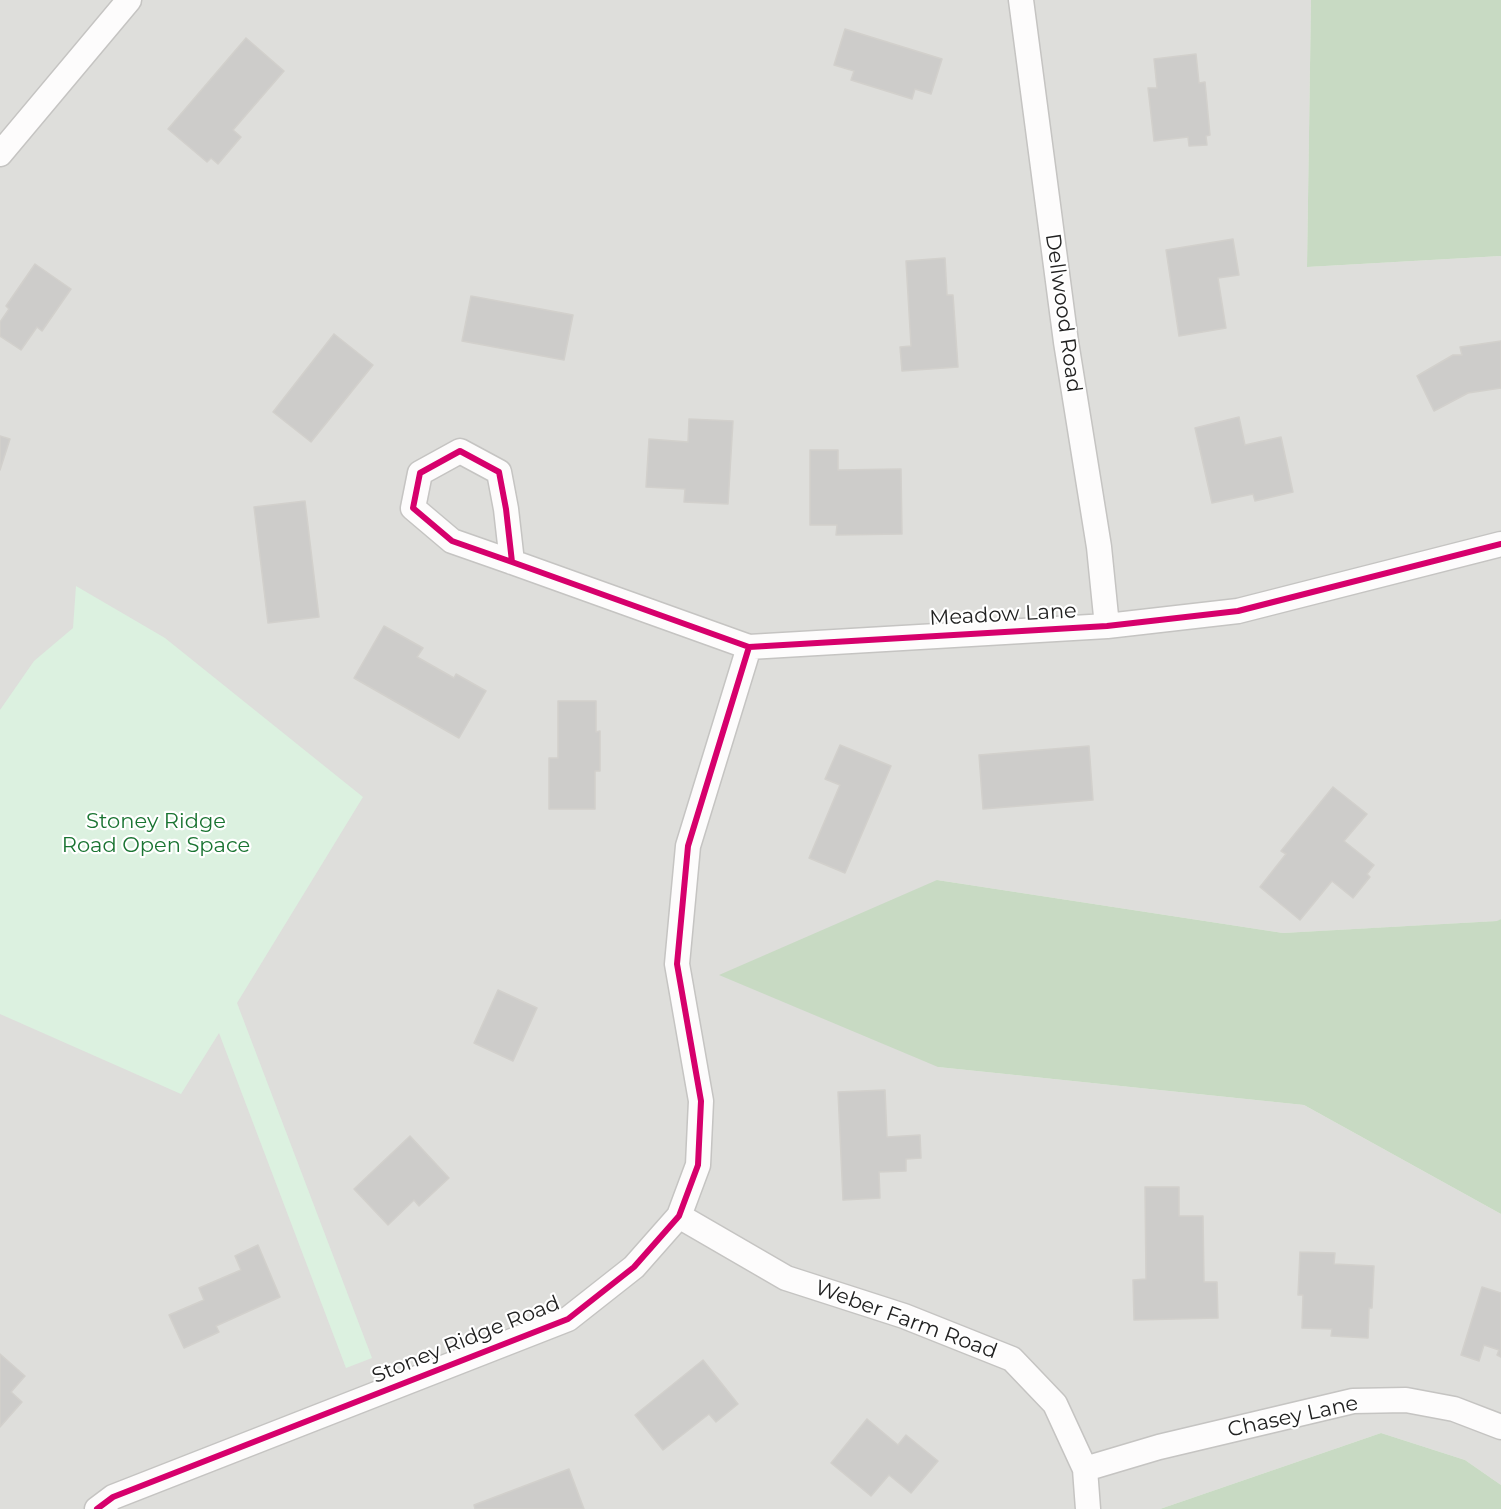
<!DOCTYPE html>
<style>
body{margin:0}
canvas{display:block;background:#efeeea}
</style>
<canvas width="1501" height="1509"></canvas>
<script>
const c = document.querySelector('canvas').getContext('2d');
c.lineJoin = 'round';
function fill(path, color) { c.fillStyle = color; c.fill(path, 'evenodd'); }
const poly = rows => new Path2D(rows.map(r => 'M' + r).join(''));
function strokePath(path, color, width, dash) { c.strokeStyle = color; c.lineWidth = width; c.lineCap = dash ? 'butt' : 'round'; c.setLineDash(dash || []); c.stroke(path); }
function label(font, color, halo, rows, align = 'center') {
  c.font = font + ' Montserrat,sans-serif'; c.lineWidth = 4.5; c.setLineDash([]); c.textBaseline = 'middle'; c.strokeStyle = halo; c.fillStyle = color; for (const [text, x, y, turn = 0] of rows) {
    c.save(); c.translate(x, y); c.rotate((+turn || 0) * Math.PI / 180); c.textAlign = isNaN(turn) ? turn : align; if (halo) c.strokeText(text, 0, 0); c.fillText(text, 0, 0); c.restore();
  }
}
const residential = poly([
 [0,0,1311,0,1307,267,1501,256,1501,919,1498,921,1283,933,937,880,938,1067,1304,1105,1501,1214,1501,1485,1465,1460,1381,1433,1160,1509,0,1509]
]);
const forest = poly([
 [1311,0,1501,0,1501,256,1307,267],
 [937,880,1283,933,1497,921,1501,919,1501,1214,1304,1105,938,1067,719,975],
 [1381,1433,1465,1460,1501,1485,1501,1509,1160,1509]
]);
const park = poly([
 [76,586,165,638,363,797,237,1003,372,1358,346,1368,219,1033,181,1094,0,1014,0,710,34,661,73,628]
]);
const building = poly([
 [845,29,942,59,931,94,915,89,912,99,851,80,854,71,834,65,845,29],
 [246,38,284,71,233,130,241,137,218,164,211,158,207,162,168,129,246,38],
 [1196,54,1199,83,1205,82,1210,135,1206,136,1207,145,1189,146,1188,137,1154,141,1148,88,1157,88,1154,59,1196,54],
 [1233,239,1239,275,1218,278,1226,328,1179,336,1166,250,1233,239],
 [945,258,947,295,953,295,958,367,902,371,900,347,911,346,906,261,945,258],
 [35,264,71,289,42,331,37,327,21,350,0,336,0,322,9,309,6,306,35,264],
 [471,296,573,315,564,360,462,341,471,296],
 [334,334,373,365,311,442,273,412,334,334],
 [1501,341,1501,388,1468,393,1434,411,1417,376,1453,355,1462,355,1460,347,1501,341],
 [1239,417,1245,445,1281,437,1293,492,1255,501,1253,494,1212,503,1195,428,1239,417],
 [689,419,733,421,728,504,684,502,685,489,646,487,649,439,688,442,689,419],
 [0,436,10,439,0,470,0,436],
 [810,450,838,450,838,470,901,469,902,534,836,535,837,525,810,525,810,450],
 [305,501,319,617,268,623,254,507,305,501],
 [384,626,423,648,417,657,454,678,456,674,486,691,459,738,354,678,384,626],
 [558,701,596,701,596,732,600,731,600,771,595,771,595,809,549,809,549,758,558,758,558,701],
 [840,745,891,766,845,873,809,858,840,785,825,779,840,745],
 [1089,746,1093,800,983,809,979,755,1089,746],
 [1333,787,1367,814,1344,841,1374,865,1367,874,1370,877,1353,898,1332,881,1300,920,1260,887,1286,854,1281,851,1333,787],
 [498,990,537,1008,513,1061,474,1043,498,990],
 [885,1090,887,1137,920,1135,921,1158,906,1159,906,1171,879,1172,880,1198,843,1200,838,1092,885,1090],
 [410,1136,449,1178,419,1206,414,1200,388,1225,354,1189,410,1136],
 [1145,1187,1179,1187,1179,1216,1203,1216,1204,1282,1217,1282,1218,1318,1134,1320,1133,1280,1146,1279,1145,1187],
 [258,1245,280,1297,216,1326,219,1332,184,1348,169,1315,204,1300,199,1288,241,1270,235,1256,258,1245],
 [1300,1252,1335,1253,1334,1264,1374,1266,1372,1308,1369,1308,1368,1338,1331,1336,1332,1329,1302,1328,1303,1295,1298,1295,1300,1252],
 [1482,1287,1501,1293,1501,1357,1497,1355,1499,1350,1484,1345,1479,1361,1461,1355,1482,1287],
 [0,1354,25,1376,11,1392,22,1402,0,1427,0,1354],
 [703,1360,738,1404,716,1422,709,1414,663,1450,635,1415,703,1360],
 [867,1419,898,1445,906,1435,938,1461,911,1493,889,1475,871,1496,831,1463,867,1419],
 [569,1469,584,1509,475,1509,474,1505,569,1469]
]);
const street = poly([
 [1021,0,1066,342,1099,547,1107,626],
 [0,154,129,0],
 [512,562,506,509,499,472,460,451,420,473,413,508,452,541,512,562,749,647,1107,626,1238,611,1501,544],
 [679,1216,786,1278,904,1316,1012,1359,1055,1404,1085,1469,1088,1509],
 [1085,1469,1159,1447,1353,1401,1406,1400,1454,1409,1501,1427],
 [97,1509,113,1497,568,1319,634,1267,679,1216,698,1165,701,1101,677,964,688,846,749,647]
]);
const cycleway = poly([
 [512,562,506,509,499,472,460,451,420,473,413,508,452,541,512,562,749,647,1107,626,1238,611,1501,544],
 [97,1509,113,1497,568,1319,634,1267,679,1216,698,1165,701,1101,677,964,688,846,749,647]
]);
const streetNames = [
 ["Dellwood Road",1063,313,82],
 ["Meadow Lane",1003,615,-3],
 ["Weber Farm Road",906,1320,20],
 ["Stoney Ridge Road",466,1340,-22],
 ["Chasey Lane",1293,1417,-12]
];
const parkNames = [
 ["Stoney Ridge",156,822],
 ["Road Open Space",156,846]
];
fill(residential, '#dededb');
fill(forest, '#c8dac3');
fill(park, '#dcf1e0');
fill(building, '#cdccca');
strokePath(building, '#d2d0cc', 1.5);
strokePath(street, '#c5c4c2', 27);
strokePath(street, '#fdfcfc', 24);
strokePath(cycleway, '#d6006c', 6);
label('21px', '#212121', '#fff', streetNames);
label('21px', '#1a7432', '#fff', parkNames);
</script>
